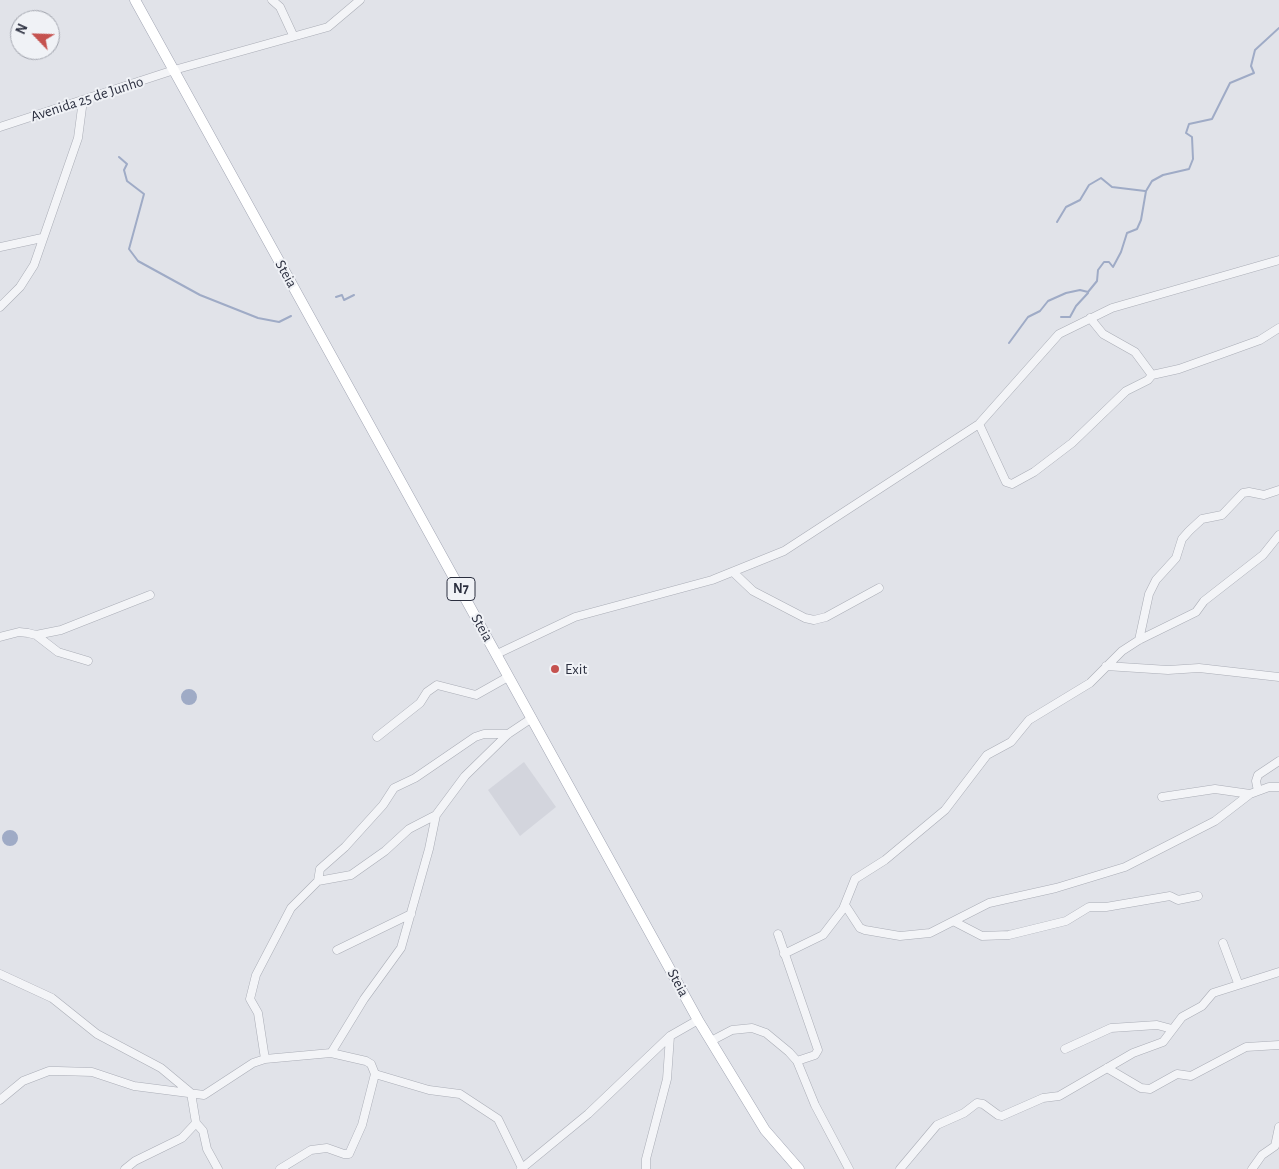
<!DOCTYPE html>
<style>
body{margin:0}
#map{position:relative;width:1279px;height:1169px;overflow:hidden;background:#e1e3e9;font-family:"Alegreya Sans",sans-serif}
canvas{display:block}
.north{position:absolute;left:10px;top:10px;width:50px;height:50px;box-sizing:border-box;background:#f0f2f6;border:1px solid #a1a4ad;border-radius:50%;rotate:294deg;font-size:14px;font-weight:700;line-height:20px;text-align:center;color:#2b2f3f}
.north::after{content:'';display:block;margin:auto;width:18px;height:22px;background:#c5524f;clip-path:polygon(50% 0,100% 100%,50% 72%,0 100%)}
</style>
<div id="map">
<canvas width="1279" height="1169"></canvas>
<div class="north">N</div>
</div>
<script>
const c = document.querySelector('canvas').getContext('2d');
c.lineJoin = 'round';
function fill(path, color) { c.fillStyle = color; c.fill(path, 'evenodd'); }
const poly = rows => new Path2D(rows.map(r => 'M' + r).join(''));
function strokePath(path, color, width, dash) { c.strokeStyle = color; c.lineWidth = width; c.lineCap = dash ? 'butt' : 'round'; c.setLineDash(dash || []); c.stroke(path); }
function label(font, color, halo, rows, align = 'center') {
  c.font = font + ' "Alegreya Sans",sans-serif'; c.lineWidth = 4; c.setLineDash([]); c.textBaseline = 'middle'; c.strokeStyle = halo; c.fillStyle = color; for (const [text, x, y, turn = 0] of rows) {
    c.save(); c.translate(x, y); c.rotate((+turn || 0) * Math.PI / 180); c.textAlign = isNaN(turn) ? turn : align; if (halo) c.strokeText(text, 0, 0); c.fillText(text, 0, 0); c.restore();
  }
}
const built = poly([
 [524,762,556,807,520,836,488,790]
]);
const water = poly([
 '181 697a8 8 0 1 1 16 0a8 8 0 1 1-16 0Z',
 '2 838a8 8 0 1 1 16 0a8 8 0 1 1-16 0Z'
]);
const stream = poly([
 [119,157,127,164,124,170,127,181,144,194,129,249,138,261,200,295,258,318,279,322,291,316],
 [1057,222,1066,207,1080,200,1089,185,1101,178,1112,187,1145,191],
 [336,297,342,295,344,300,354,295],
 [1061,317,1070,317,1076,306,1088,293],
 [1009,343,1028,317,1040,311,1048,301,1066,293,1080,290,1088,292,1097,281,1098,270,1104,262,1109,262,1113,267,1121,252,1127,233,1137,229,1141,220,1146,191,1152,181,1163,175,1189,169,1193,159,1192,137,1186,133,1189,124,1212,119,1230,83,1254,73,1251,66,1255,50,1279,28]
]);
const minor = poly([
 [272,0,280,7,293,35],
 [0,127,174,70,328,27,360,0],
 [0,247,42,238],
 [0,307,20,287,34,265,78,138,83,100],
 [1152,375,1179,369,1224,353,1260,340,1279,328],
 [979,424,1006,482,1012,484,1034,472,1072,443,1126,391,1148,380,1152,375,1135,352,1103,334,1090,318],
 [733,572,753,591,805,618,814,620,826,617,879,588],
 [36,635,61,630,150,595],
 [0,637,19,632,28,633,36,635,58,652,88,661],
 [1139,640,1149,594,1156,580,1176,558,1182,539,1189,531,1202,519,1222,515,1243,493,1249,492,1264,495,1279,490],
 [497,654,575,617,712,580,784,551,979,424,1059,334,1112,308,1279,260],
 [1106,666,1168,670,1199,668,1279,677],
 [377,737,420,703,427,692,437,685,476,695,508,677],
 [1258,791,1256,781,1258,775,1279,761],
 [1162,797,1215,789,1250,794],
 [318,881,351,875,385,851,409,829,436,815],
 [845,905,860,928,865,930,900,936,930,933,989,903,1056,888,1125,867,1215,821,1250,794,1269,787,1279,787],
 [955,922,982,936,1009,935,1066,921,1089,907,1106,907,1170,896,1178,900,1198,896],
 [778,934,818,1050,815,1055,797,1061],
 [1223,943,1238,983],
 [337,950,411,914],
 [784,954,823,935,843,909,855,879,885,860,945,810,987,755,1011,742,1029,720,1090,683,1122,651,1139,640,1196,612,1204,601,1263,555,1279,535],
 [0,974,52,998,97,1034,161,1068,191,1093,196,1123,203,1131,207,1149,218,1169],
 [711,1041,732,1030,752,1028,766,1033,789,1052,797,1061,815,1105,849,1169],
 [1065,1049,1111,1028,1157,1025,1172,1029],
 [331,1053,366,1061,371,1064,375,1074,429,1090,460,1094,498,1119,522,1168],
 [265,1059,258,1013,250,999,256,975,291,908,318,881,320,869,345,847,383,805,394,788,415,778,475,737,484,734,508,734],
 [1107,1068,1141,1088,1150,1089,1177,1074,1191,1076,1246,1047,1279,1045],
 [0,1100,23,1081,49,1071,58,1071,92,1072,134,1086,204,1095,253,1063,265,1059,331,1053,364,999,401,948,429,849,436,815,465,776,508,734,532,718],
 [125,1169,135,1161,182,1138,196,1123],
 [280,1169,311,1150,327,1148,344,1154,349,1154,362,1125,375,1074],
 [521,1169,588,1114,670,1036,698,1020],
 [646,1169,646,1159,667,1079,670,1036],
 [900,1169,937,1125,964,1113,977,1103,983,1104,998,1115,1002,1116,1043,1098,1059,1096,1133,1053,1163,1042,1182,1017,1202,1006,1213,993,1279,972],
 [1252,1169,1262,1155,1275,1146,1279,1127]
]);
const major = poly([
 [135,0,698,1020,765,1130,799,1169]
]);
const markers = [
 [555,669,5,"#c5524f"]
];
const shields = [
 [461,589,28]
];
const shieldNames = [
 ["N7",461,589]
];
const streetNames = [
 ["Avenida 25 de Junho",87,99,-18],
 ["Steia",286,274,61],
 ["Steia",482,628,61],
 ["Steia",678,983,62]
];
const poiNames = [
 ["Exit",565,669]
];
fill(built, '#d3d5dd');
fill(water, '#9fabc6');
strokePath(stream, '#9fabc6', 2);
strokePath(minor, '#aaadb6', 9);
strokePath(major, '#a1a5b3', 11);
strokePath(minor, '#f3f4f7', 8);
strokePath(major, '#fff', 10);
for (const [x, y, r, color] of markers) { const dot = new Path2D(); dot.arc(x, y, r, 0, 2 * Math.PI); c.fillStyle = color; c.fill(dot); strokePath(dot, '#f0f2f6', 2); }
for (const [x, y, w] of shields) { const box = new Path2D(); box.roundRect(x - w / 2, y - 11.5, w, 23, 4); c.fillStyle = '#f0f2f6'; c.fill(box); strokePath(box, '#2b2f3f', 1); }
label('bold 14px', '#2b2f3f', null, shieldNames);
label('15px', '#2b2f3f', '#f0f2f6', streetNames);
label('15px', '#2b2f3f', '#f0f2f6', poiNames, 'left');
</script>
